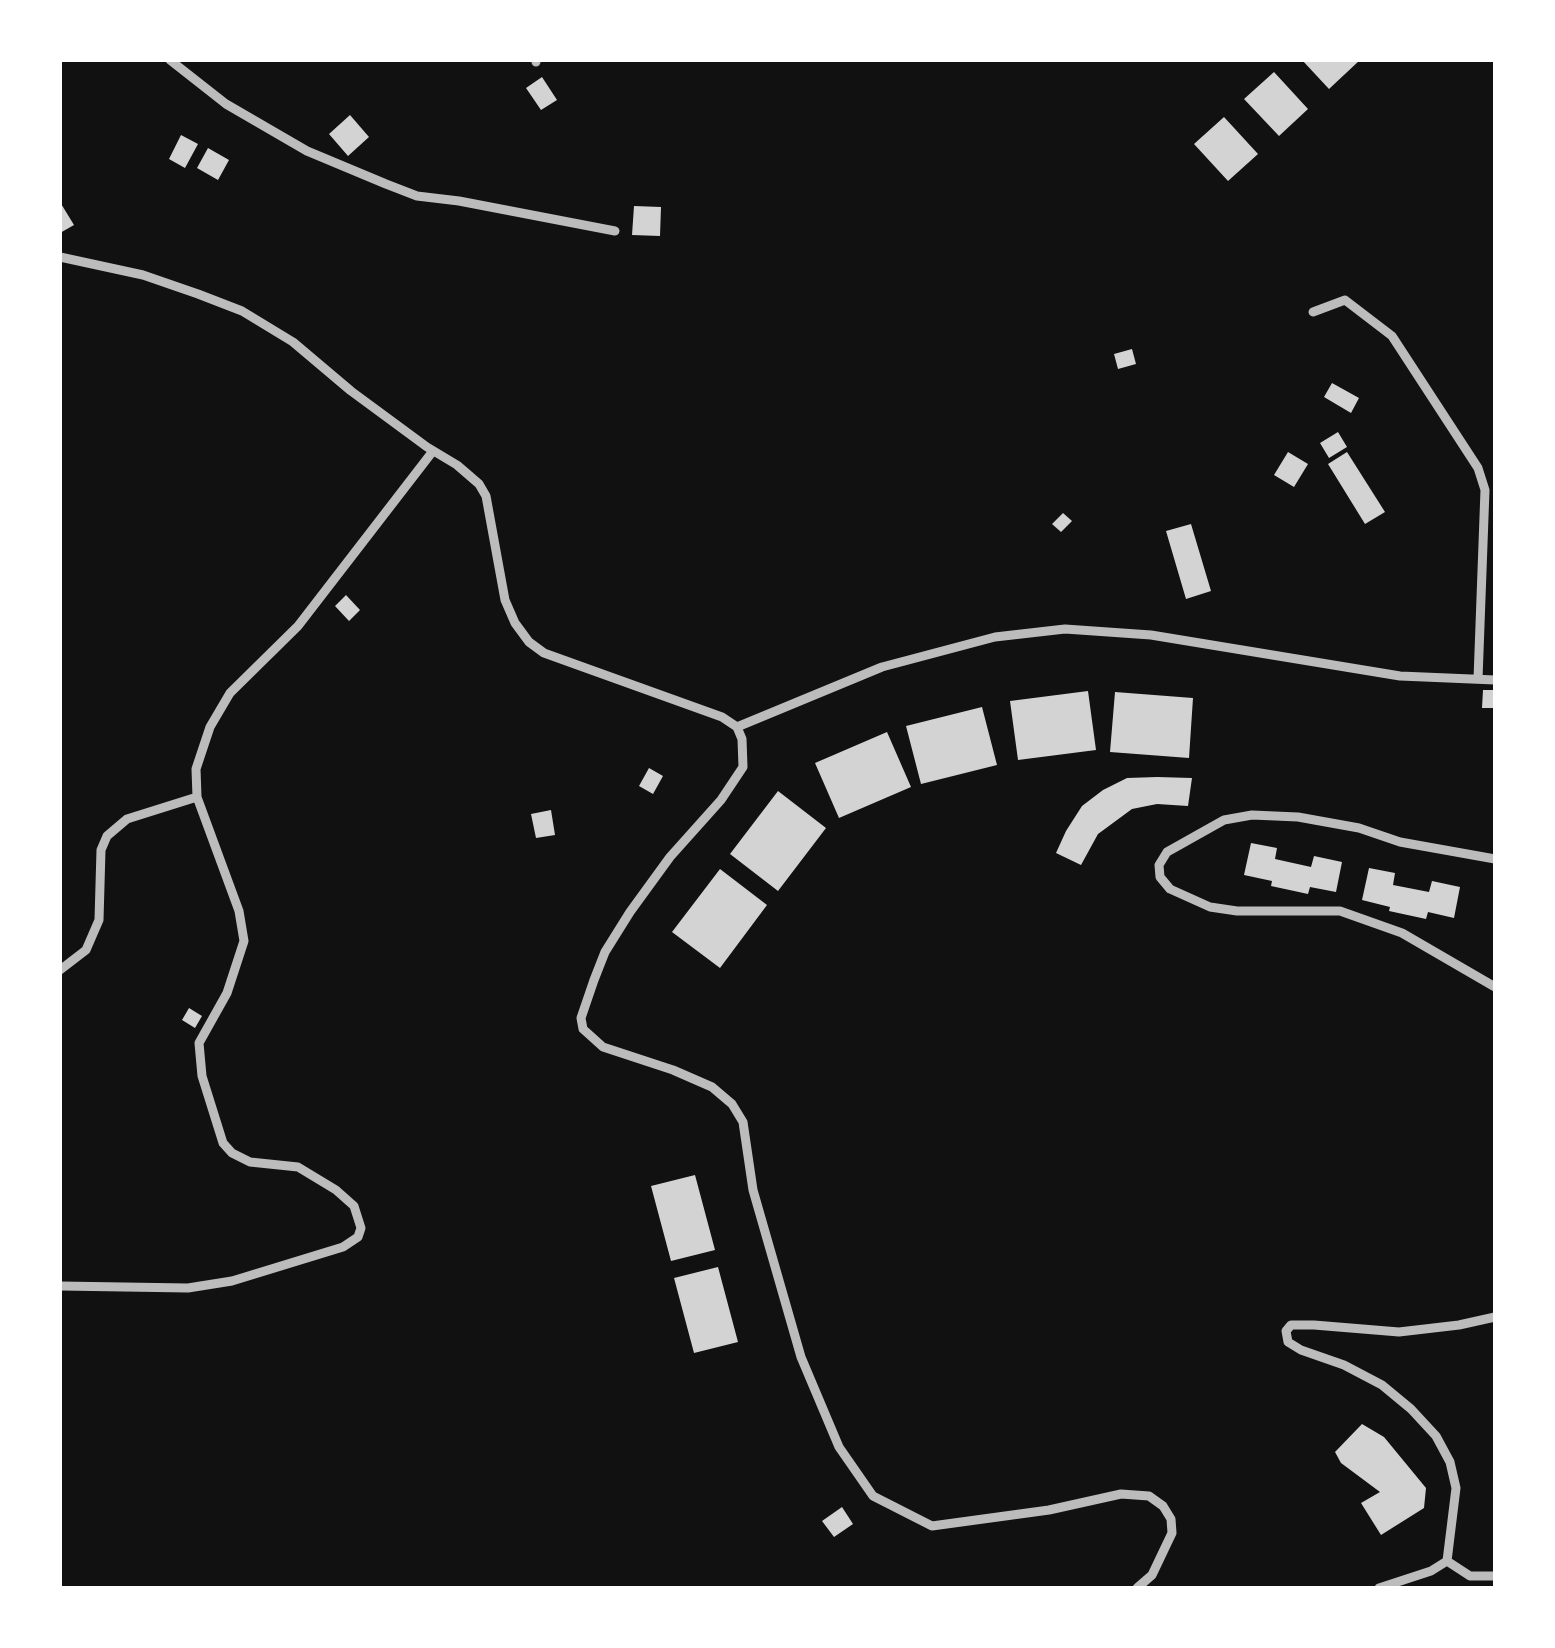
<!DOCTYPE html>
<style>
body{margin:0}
#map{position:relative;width:1555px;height:1648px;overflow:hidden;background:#111;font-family:"Source Serif 4",serif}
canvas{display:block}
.frame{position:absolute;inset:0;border:62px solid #fff;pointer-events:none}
</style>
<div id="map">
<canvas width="1555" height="1648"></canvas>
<div class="frame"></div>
</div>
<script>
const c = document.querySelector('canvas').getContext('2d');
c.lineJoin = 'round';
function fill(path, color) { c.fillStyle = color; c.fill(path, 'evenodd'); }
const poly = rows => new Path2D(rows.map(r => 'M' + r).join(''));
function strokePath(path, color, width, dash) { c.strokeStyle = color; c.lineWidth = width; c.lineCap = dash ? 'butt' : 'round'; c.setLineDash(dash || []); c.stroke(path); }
const building = poly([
 [1302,60,1360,60,1329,89],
 [1274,72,1308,109,1279,136,1244,99],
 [542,77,557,100,541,110,526,88],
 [350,115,369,137,348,156,329,134],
 [1224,117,1258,154,1228,181,1194,144],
 [181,135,198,144,185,168,169,159],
 [208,148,229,160,218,180,197,168],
 [60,202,74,225,60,233],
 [634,206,661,207,660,236,632,235],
 [1132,349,1136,364,1118,369,1114,354],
 [1332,383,1359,398,1351,413,1324,397],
 [1338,432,1347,447,1329,458,1320,443],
 [1288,452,1308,464,1294,487,1274,475],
 [1347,452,1385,512,1365,524,1328,464],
 [1063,513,1072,521,1061,532,1052,524],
 [1191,524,1211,591,1186,599,1166,531],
 [346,595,360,610,349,621,335,606],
 [1483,690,1495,690,1495,708,1482,708],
 [1088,691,1096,750,1018,760,1010,701],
 [1115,692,1193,698,1189,758,1110,752],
 [982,707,997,765,921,784,906,726],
 [887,732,911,787,839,818,815,763],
 [649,768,663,776,653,794,639,786],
 [1157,777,1192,778,1188,806,1157,804,1132,809,1098,834,1081,865,1056,853,1066,831,1082,806,1103,790,1127,778],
 [778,791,826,828,778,891,730,854],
 [551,810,555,835,536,838,531,814],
 [1251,843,1277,848,1275,859,1311,867,1314,856,1342,862,1336,892,1310,887,1308,894,1271,886,1272,881,1244,875],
 [1369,868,1395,873,1393,885,1429,892,1432,881,1460,887,1454,918,1428,912,1426,919,1389,911,1390,907,1362,900],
 [720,869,767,905,720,968,672,932],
 [189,1008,202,1016,195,1028,182,1020],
 [695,1175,715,1250,671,1261,651,1186],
 [718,1267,738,1342,694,1353,674,1278],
 [1362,1424,1384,1437,1426,1488,1424,1508,1381,1535,1361,1503,1380,1492,1341,1463,1335,1452],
 [842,1507,853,1524,834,1537,822,1521]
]);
const minor = poly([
 [170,60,226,104,307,151,386,184,417,196,459,201,615,231],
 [536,60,536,62],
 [60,257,143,275,198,294,242,311,293,342,351,391,427,447,457,465,479,484,486,496,505,600,515,623,529,642,544,653,722,717,737,727],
 [1313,312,1345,300,1392,336,1478,468,1485,490,1478,679],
 [737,727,742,739,743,767,721,800,670,857,630,912,605,952,594,980,581,1018,583,1029,603,1047,673,1070,712,1087,732,1104,743,1122,753,1190,801,1357,839,1447,873,1496,932,1526,1049,1510,1121,1494,1149,1496,1163,1506,1171,1519,1172,1533,1152,1575,1137,1588],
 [737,727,882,667,995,637,1065,629,1151,635,1400,676,1495,680],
 [1495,859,1400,842,1359,828,1298,817,1252,815,1224,820,1167,852,1159,865,1160,877,1170,889,1210,907,1237,911,1340,911,1402,933,1495,987],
 [60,970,86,950,99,920,101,850,107,836,127,819,197,797],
 [60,1286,188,1288,232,1281,343,1247,358,1237,361,1228,354,1206,336,1190,298,1167,250,1162,232,1153,223,1143,202,1076,199,1043,227,993,244,941,239,911,197,797,196,769,210,727,230,693,298,626,433,451],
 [1447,1561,1470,1576,1495,1576],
 [1379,1588,1431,1571,1447,1561,1456,1488,1450,1462,1436,1436,1411,1409,1382,1385,1344,1365,1301,1350,1288,1342,1286,1331,1291,1325,1314,1325,1399,1332,1459,1325,1495,1317]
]);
fill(building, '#d3d3d3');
strokePath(minor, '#bcbcbc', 9);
</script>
